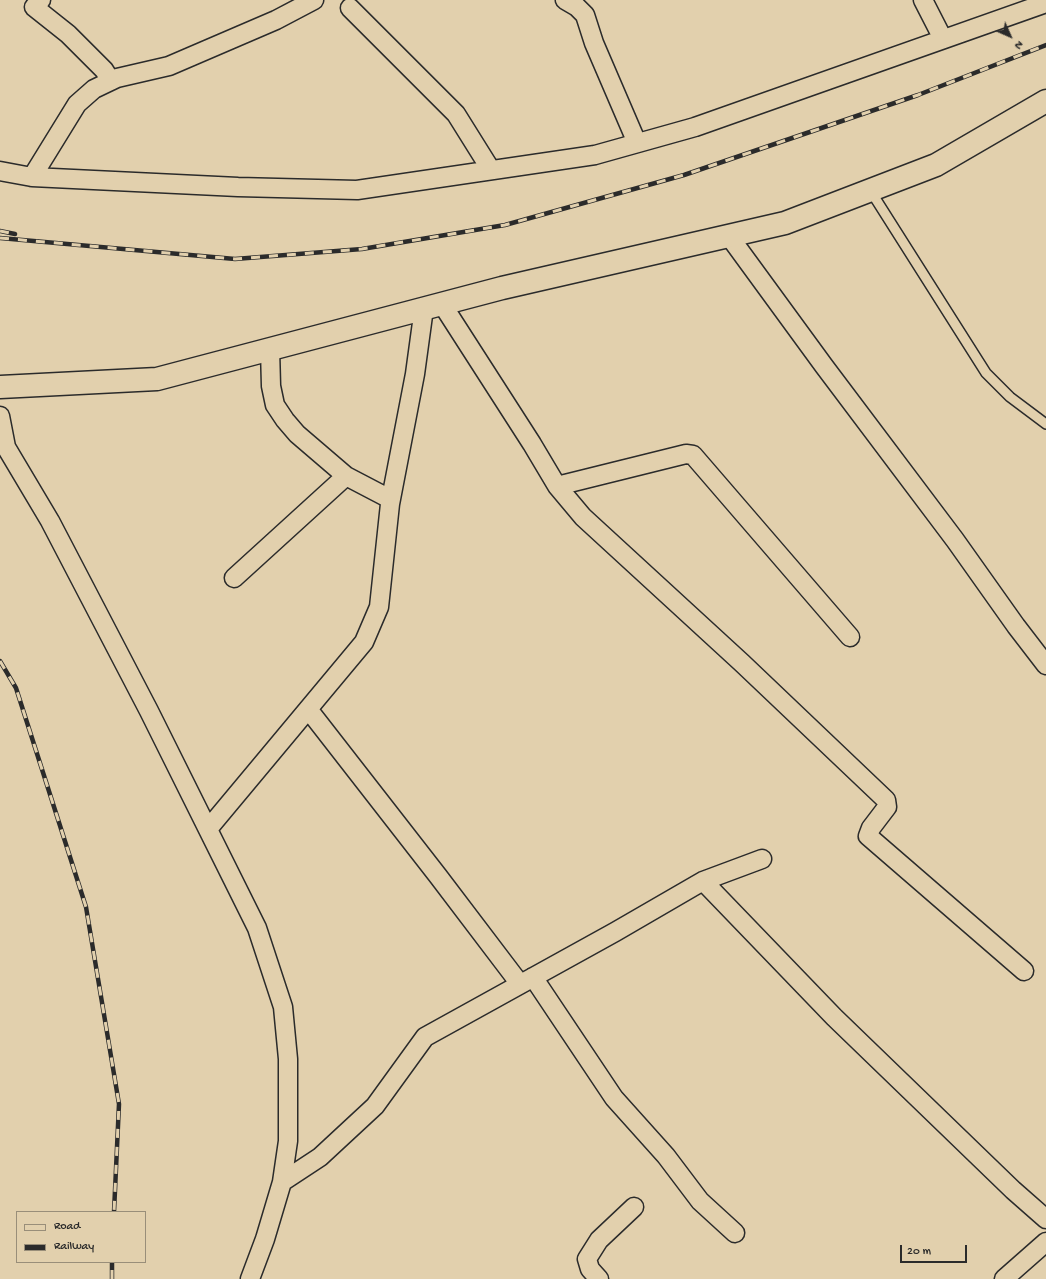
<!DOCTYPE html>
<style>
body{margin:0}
#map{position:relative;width:1046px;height:1279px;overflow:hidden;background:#e2d0ad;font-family:"Gochi Hand",sans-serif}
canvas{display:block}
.legend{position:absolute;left:16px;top:1211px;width:130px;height:52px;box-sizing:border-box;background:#e2d0ad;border:1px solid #998e79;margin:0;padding:5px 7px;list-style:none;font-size:12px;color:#2b2b2b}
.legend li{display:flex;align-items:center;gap:8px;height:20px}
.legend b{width:20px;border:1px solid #998e79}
.north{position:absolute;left:990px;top:16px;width:40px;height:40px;-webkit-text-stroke:3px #e2d0ad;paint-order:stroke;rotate:135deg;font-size:11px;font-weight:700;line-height:16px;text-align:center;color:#2b2b2b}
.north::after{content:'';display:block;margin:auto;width:14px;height:18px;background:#2b2b2b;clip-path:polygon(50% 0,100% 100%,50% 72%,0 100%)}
.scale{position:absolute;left:900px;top:1245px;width:67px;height:18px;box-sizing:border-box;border:2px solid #2b2b2b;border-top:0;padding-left:5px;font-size:12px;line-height:14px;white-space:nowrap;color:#2b2b2b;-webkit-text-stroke:3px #e2d0ad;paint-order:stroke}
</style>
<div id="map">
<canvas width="1046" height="1279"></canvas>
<ul class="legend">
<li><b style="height:5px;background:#e2d0ad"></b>Road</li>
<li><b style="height:5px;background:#2b2b2b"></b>Railway</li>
</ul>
<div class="north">N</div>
<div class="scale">20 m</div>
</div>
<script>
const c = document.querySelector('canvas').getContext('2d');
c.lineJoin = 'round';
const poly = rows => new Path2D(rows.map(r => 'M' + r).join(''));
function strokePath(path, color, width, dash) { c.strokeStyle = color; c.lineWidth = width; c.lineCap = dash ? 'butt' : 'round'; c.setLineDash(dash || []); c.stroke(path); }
const service = poly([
 [870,190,986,373,1010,397,1046,424]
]);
const minor = poly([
 [41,0,34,7,68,34,104,70,111,81],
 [565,0,577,7,585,15,594,43,637,143],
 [923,0,943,39],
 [350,8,456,114,491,170],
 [0,171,32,177,238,187,357,190,595,155,695,127,1046,3],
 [32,177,77,104,94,89,117,78,169,66,276,20,314,0],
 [729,236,824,366,955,540,1016,626,1046,665],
 [442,304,532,444,557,486,583,517,742,663,886,800,887,807,871,828,868,836,1024,971],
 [270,349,271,386,275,405,285,420,297,434,346,476,390,499],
 [0,416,6,447,50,521,149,711,257,928,283,1007,288,1059,288,1141,282,1182,265,1239,250,1279],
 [557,486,686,454,693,455,850,637],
 [234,578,346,476],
 [308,709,438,876,520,984],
 [208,829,364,642,379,607,390,504,415,374,424,308],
 [703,881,834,1017,1013,1190,1046,1219],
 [533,977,614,1098,666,1156,700,1201,735,1233],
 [282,1182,320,1157,375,1106,425,1037,615,932,703,881,762,859],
 [599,1279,590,1269,587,1259,599,1240,634,1207],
 [1004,1279,1046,1242]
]);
const tertiary = poly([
 [0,387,157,379,502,288,785,223,936,165,1046,101]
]);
const rail = poly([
 [0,231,15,234],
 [0,238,235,259,362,249,505,225,684,175,918,95,1046,45],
 [0,661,16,688,86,907,119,1104,114,1212],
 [112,1279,112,1262]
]);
strokePath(service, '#2b2b2b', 12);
strokePath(minor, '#2b2b2b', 21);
strokePath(tertiary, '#2b2b2b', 25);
strokePath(service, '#e2d0ad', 9);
strokePath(minor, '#e2d0ad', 18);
strokePath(tertiary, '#e2d0ad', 22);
strokePath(rail, '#2b2b2b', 4.5);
strokePath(rail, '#e2d0ad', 3, [9]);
</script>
